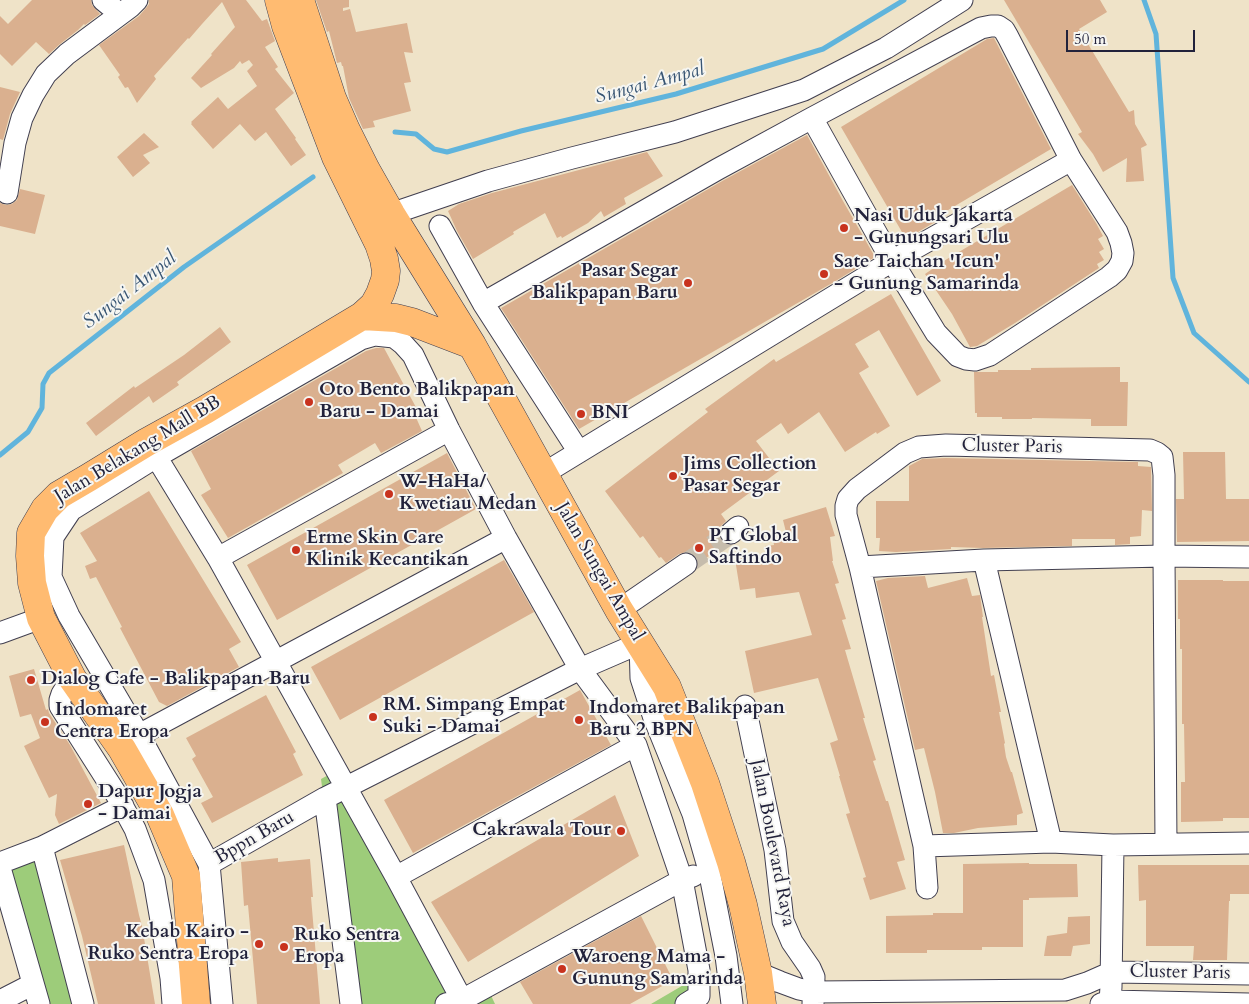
<!DOCTYPE html>
<style>
body{margin:0}
#map{position:relative;width:1249px;height:1004px;overflow:hidden;background:#efe3c8;font-family:Cardo,serif}
canvas{display:block}
.scale{position:absolute;left:1066px;top:30px;width:129px;height:22px;box-sizing:border-box;border:2px solid #22223b;border-top:0;padding-left:6px;font-size:15px;line-height:18px;white-space:nowrap;color:#22223b;-webkit-text-stroke:4px #f6f6f2;paint-order:stroke}
</style>
<div id="map">
<canvas width="1249" height="1004"></canvas>
<div class="scale">50 m</div>
</div>
<script>
const c = document.querySelector('canvas').getContext('2d');
c.lineJoin = 'round';
function fill(path, color) { c.fillStyle = color; c.fill(path, 'evenodd'); }
const poly = rows => new Path2D(rows.map(r => 'M' + r).join(''));
function strokePath(path, color, width, dash) { c.strokeStyle = color; c.lineWidth = width; c.lineCap = dash ? 'butt' : 'round'; c.setLineDash(dash || []); c.stroke(path); }
function label(font, color, halo, rows, align = 'center') {
  c.font = font + ' Cardo,serif'; c.lineWidth = 4; c.setLineDash([]); c.textBaseline = 'middle'; c.strokeStyle = halo; c.fillStyle = color; for (const [text, x, y, turn = 0] of rows) {
    c.save(); c.translate(x, y); c.rotate((+turn || 0) * Math.PI / 180); c.textAlign = isNaN(turn) ? turn : align; if (halo) c.strokeText(text, 0, 0); c.fillText(text, 0, 0); c.restore();
  }
}
const green = poly([
 [334,772,462,999,487,987,495,1004,351,1004,321,779],
 [42,847,83,1004,38,1004,0,868],
 [704,973,702,1004,651,1004]
]);
const stream = poly([
 [1144,0,1156,34,1173,278,1194,333,1249,382],
 [395,132,416,134,434,149,447,152,521,131,676,94,823,49,904,0],
 [0,455,28,432,42,408,43,384,49,373,184,267,313,177]
]);
const building = poly([
 [32,0,91,0,92,5,100,14,85,25,84,24,78,30,60,44,49,54,36,42,12,66,0,54,0,16,8,24],
 [149,0,246,0,262,21,267,19,275,41,265,47,278,67,275,69,294,93,275,109,296,138,295,139,306,155,291,166,266,132,255,141,240,124,213,149,191,124,192,123,191,122,218,97,228,109,257,86,247,71,253,65,249,60,242,64,240,61,234,68,201,88,191,78,212,55,211,54,235,27,222,2,202,24,189,39,188,38,154,76,156,79,137,103,128,87,125,88,118,77,120,75,99,45,139,16,146,8,149,4],
 [316,0,349,0,349,7,343,8,343,11,350,9,356,32,407,23,413,53,404,52,411,82,404,83,411,111,373,121,375,127,363,129,349,98,343,66,342,66,341,62,337,63,329,31,327,32],
 [1004,0,1100,0,1107,12,1079,29,1129,112,1134,110,1135,124,1147,145,1141,148,1144,181,1126,182,1127,158,1103,172,1093,154,1078,134,1082,132],
 [994,38,1051,149,933,219,935,222,906,239,841,127,987,39],
 [0,87,20,92,10,114,3,140,0,139],
 [144,133,159,147,143,155,150,163,133,177,117,157],
 [807,135,843,201,875,257,834,282,579,429,501,308,724,180],
 [647,152,663,176,624,198,626,204,604,217,601,211,588,223,562,238,561,236,557,238,545,213,513,232,514,234,473,259,457,231,448,211,459,204,492,193],
 [1072,185,1096,223,1103,236,1098,239,1104,249,1099,252,1104,260,1097,264,1099,268,1015,323,977,346,970,347,952,314,925,274,947,259],
 [20,189,45,195,35,234,0,226,0,203,6,205,12,204,17,200],
 [891,294,941,381,917,396,879,330,855,344,869,367,859,373,890,426,877,434,876,432,845,452,819,412,788,434,781,423,756,441,779,471,721,514,726,521,719,528,719,535,721,541,725,544,698,564,696,557,692,553,686,552,679,554,666,563,661,557,659,558,643,536,640,538,605,491,708,412,705,409,774,359,776,362],
 [220,327,231,342,177,382,179,385,153,403,149,396,96,436,86,423,134,386,135,388,184,355],
 [376,348,384,348,418,411,414,413,422,431,381,453,375,443,338,465,343,473,228,538,201,495,211,489,191,451,366,351],
 [1120,367,1120,382,1128,382,1127,426,1091,426,1091,419,1032,418,1032,419,1002,419,1002,417,977,417,977,413,975,413,974,372,998,372,998,370,1031,370,1031,368],
 [1183,452,1225,452,1226,499,1249,499,1249,541,1177,542,1176,499,1184,499],
 [447,453,476,509,277,620,247,565],
 [946,458,1138,462,1138,466,1151,467,1152,511,1142,510,1141,536,1130,537,1130,544,1115,545,1115,539,1072,539,1072,546,983,548,951,547,951,549,896,552,879,551,880,538,876,538,876,501,909,501,909,466,922,459],
 [149,491,241,642,229,649,239,667,167,706,159,702,120,628,122,627,96,577,90,579,85,566,97,561,80,533],
 [826,507,835,536,830,537,833,561,832,561,839,583,835,584,846,619,842,620,851,649,845,650,865,718,863,718,876,760,873,761,886,801,888,801,905,860,897,862,906,889,870,900,863,878,866,877,846,814,850,813,839,776,840,776,830,743,838,740,818,678,754,693,745,651,812,635,799,592,756,598,755,588,740,590,735,559,766,554,765,546,774,545,772,534,786,532,783,520],
 [504,560,534,612,340,720,311,667],
 [925,576,928,588,967,578,972,596,980,595,983,617,982,617,991,676,994,675,1001,712,999,712,1005,743,1004,744,1006,757,1011,772,1012,772,1023,813,1017,815,1017,825,978,828,954,833,943,833,935,792,924,748,915,750,876,581,888,578],
 [1178,580,1223,580,1223,581,1249,581,1249,818,1223,818,1223,821,1181,822,1181,782,1185,782,1184,724,1182,724,1182,649,1180,649,1180,619,1178,619],
 [34,669,46,710,48,709,49,713,70,745,101,803,59,824,55,815,57,794,49,798,24,746,40,738,31,714,20,717,9,676],
 [580,690,611,745,413,853,384,800],
 [266,695,296,752,293,754,303,775,212,823,201,803,213,797,192,759,196,756,186,738],
 [615,795,639,856,468,962,431,902],
 [124,845,139,915,142,926,155,1004,98,1004,82,936,60,860],
 [278,858,278,862,310,859,313,897,311,897,320,1004,257,1004,248,905,244,906,241,862],
 [1029,863,1029,864,1077,864,1078,897,1029,898,1029,900,1023,900,1023,947,982,947,982,950,927,950,927,953,886,953,886,916,933,915,933,913,963,913,963,864],
 [1138,865,1249,865,1249,894,1230,894,1230,901,1229,901,1227,960,1193,960,1194,946,1146,946,1146,900,1139,901],
 [641,916,673,980,630,1004,533,1004,520,982],
 [1090,916,1090,944,1073,946,1071,956,1044,956,1047,936,1067,933,1068,917]
]);
const minorTunnel = poly([
 [686,564,731,533]
]);
const minor = poly([
 [103,0,120,14],
 [7,193,15,143,22,118,33,95,46,74,67,54,130,7,137,0],
 [391,214,488,181,572,158,675,132,804,90,886,48,962,0],
 [440,226,483,303],
 [149,445,218,558,396,877,462,1000],
 [579,452,483,303,718,169,812,118,981,28,991,26,998,26,1004,30,1008,37,1071,160,1117,232,1121,243,1123,253,1122,261,1117,270,1109,277,990,355,975,360,966,359,958,356,936,333,892,261,812,118],
 [543,474,892,261,1071,160],
 [731,533,738,527],
 [218,558,449,430],
 [984,560,1051,842],
 [860,567,984,560,1164,556,1249,557],
 [619,610,686,564],
 [0,633,41,618],
 [72,678,62,694,60,700,60,706,116,794,135,829,154,880,171,978,173,1004],
 [745,706,775,850,783,921,792,942,810,968,814,977,813,1004],
 [129,744,139,735,506,538],
 [325,798,351,1004],
 [924,846,1051,842,1113,845,1249,843],
 [0,863,42,847],
 [209,864,139,735,69,616,51,577,53,537,71,510,156,457,361,339,375,335,394,337,403,344,413,355,449,430,506,538,580,669,636,745,682,880,699,970,699,996,686,1004],
 [0,868,39,1004],
 [396,877,636,745],
 [927,888,924,846,860,567,846,515,846,506,848,499,857,489,905,453,919,447,946,445,1150,450,1157,453,1162,457,1164,475,1164,556,1166,844],
 [758,973,780,982,799,989,814,992,1065,990,1087,983,1112,972,1249,974],
 [0,1001,33,984],
 [1110,1001,1111,987,1113,845],
 [83,1004,42,847,123,806],
 [222,1004,209,864,325,798,580,669,640,643,641,678,654,718,693,814,709,870,726,956,732,1004],
 [446,1004,462,1000,682,880,693,876],
 [1101,1004,1110,1001,1249,1004]
]);
const major = poly([
 [300,0,332,98,346,130,366,170,391,214,472,345,619,610,667,687,705,783,731,862,743,905,758,973,762,1004],
 [362,316,396,318,412,322,472,345],
 [196,1004,186,876,160,815,122,749,72,678,41,618,32,583,30,556,31,533,45,509,59,495,88,478,147,442,205,410,362,316,374,305,380,294,385,280,386,271,384,259,379,244,336,157,286,26,279,0]
]);
const markers = [
 [844,228,5,"#c8321e"],
 [824,274,5,"#c8321e"],
 [688,283,5,"#c8321e"],
 [309,402,5,"#c8321e"],
 [581,414,5,"#c8321e"],
 [673,476,5,"#c8321e"],
 [389,494,5,"#c8321e"],
 [699,548,5,"#c8321e"],
 [296,550,5,"#c8321e"],
 [31,680,5,"#c8321e"],
 [373,717,5,"#c8321e"],
 [579,720,5,"#c8321e"],
 [45,722,5,"#c8321e"],
 [88,804,5,"#c8321e"],
 [621,831,5,"#c8321e"],
 [259,944,5,"#c8321e"],
 [284,947,5,"#c8321e"],
 [562,969,5,"#c8321e"]
];
const poiNames = [
 ["Nasi Uduk Jakarta",854,217],
 ["- Gunungsari Ulu",854,239],
 ["Sate Taichan 'Icun'",834,263],
 ["- Gunung Samarinda",834,285],
 ["Pasar Segar",678,272,"right"],
 ["Balikpapan Baru",678,294,"right"],
 ["Oto Bento Balikpapan",319,391],
 ["Baru - Damai",319,413],
 ["BNI",591,414],
 ["Jims Collection",683,465],
 ["Pasar Segar",683,487],
 ["W-HaHa/",399,483],
 ["Kwetiau Medan",399,505],
 ["PT Global",709,537],
 ["Saftindo",709,559],
 ["Erme Skin Care",306,539],
 ["Klinik Kecantikan",306,561],
 ["Dialog Cafe - Balikpapan Baru",41,680],
 ["RM. Simpang Empat",383,706],
 ["Suki - Damai",383,728],
 ["Indomaret Balikpapan",589,709],
 ["Baru 2 BPN",589,731],
 ["Indomaret",55,711],
 ["Centra Eropa",55,733],
 ["Dapur Jogja",98,793],
 ["- Damai",98,815],
 ["Cakrawala Tour",611,831,"right"],
 ["Kebab Kairo -",249,933,"right"],
 ["Ruko Sentra Eropa",249,955,"right"],
 ["Ruko Sentra",294,936],
 ["Eropa",294,958],
 ["Waroeng Mama -",572,958],
 ["Gunung Samarinda",572,980]
];
const streetNames = [
 ["Cluster Paris",1012,447,1],
 ["Jalan Belakang Mall BB",138,450,-31],
 ["Jalan Sungai Ampal",599,572,60],
 ["Bppn Baru",255,838,-30],
 ["Jalan Boulevard Raya",772,843,79],
 ["Cluster Paris",1180,973,1]
];
const waterNames = [
 ["Sungai Ampal",650,84,-15],
 ["Sungai Ampal",130,291,-38]
];
fill(green, '#9dcc7a');
strokePath(stream, '#60b4dc', 5);
fill(building, '#dab08f');
strokePath(minorTunnel, '#c6bcac', 21, [21, 11]);
strokePath(minor, '#413f50', 23);
strokePath(major, '#413f50', 29);
strokePath(minor, '#fff', 21);
strokePath(major, '#ffbb71', 28);
for (const [x, y, r, color] of markers) { const dot = new Path2D(); dot.arc(x, y, r, 0, 2 * Math.PI); c.fillStyle = color; c.fill(dot); strokePath(dot, '#f6f6f2', 2); }
label('bold 19px', '#22223b', '#f6f6f2', poiNames, 'left');
label('19px', '#22223b', '#f6f6f2', streetNames);
label('italic 20px', '#385573', '#f6f6f2', waterNames);
</script>
